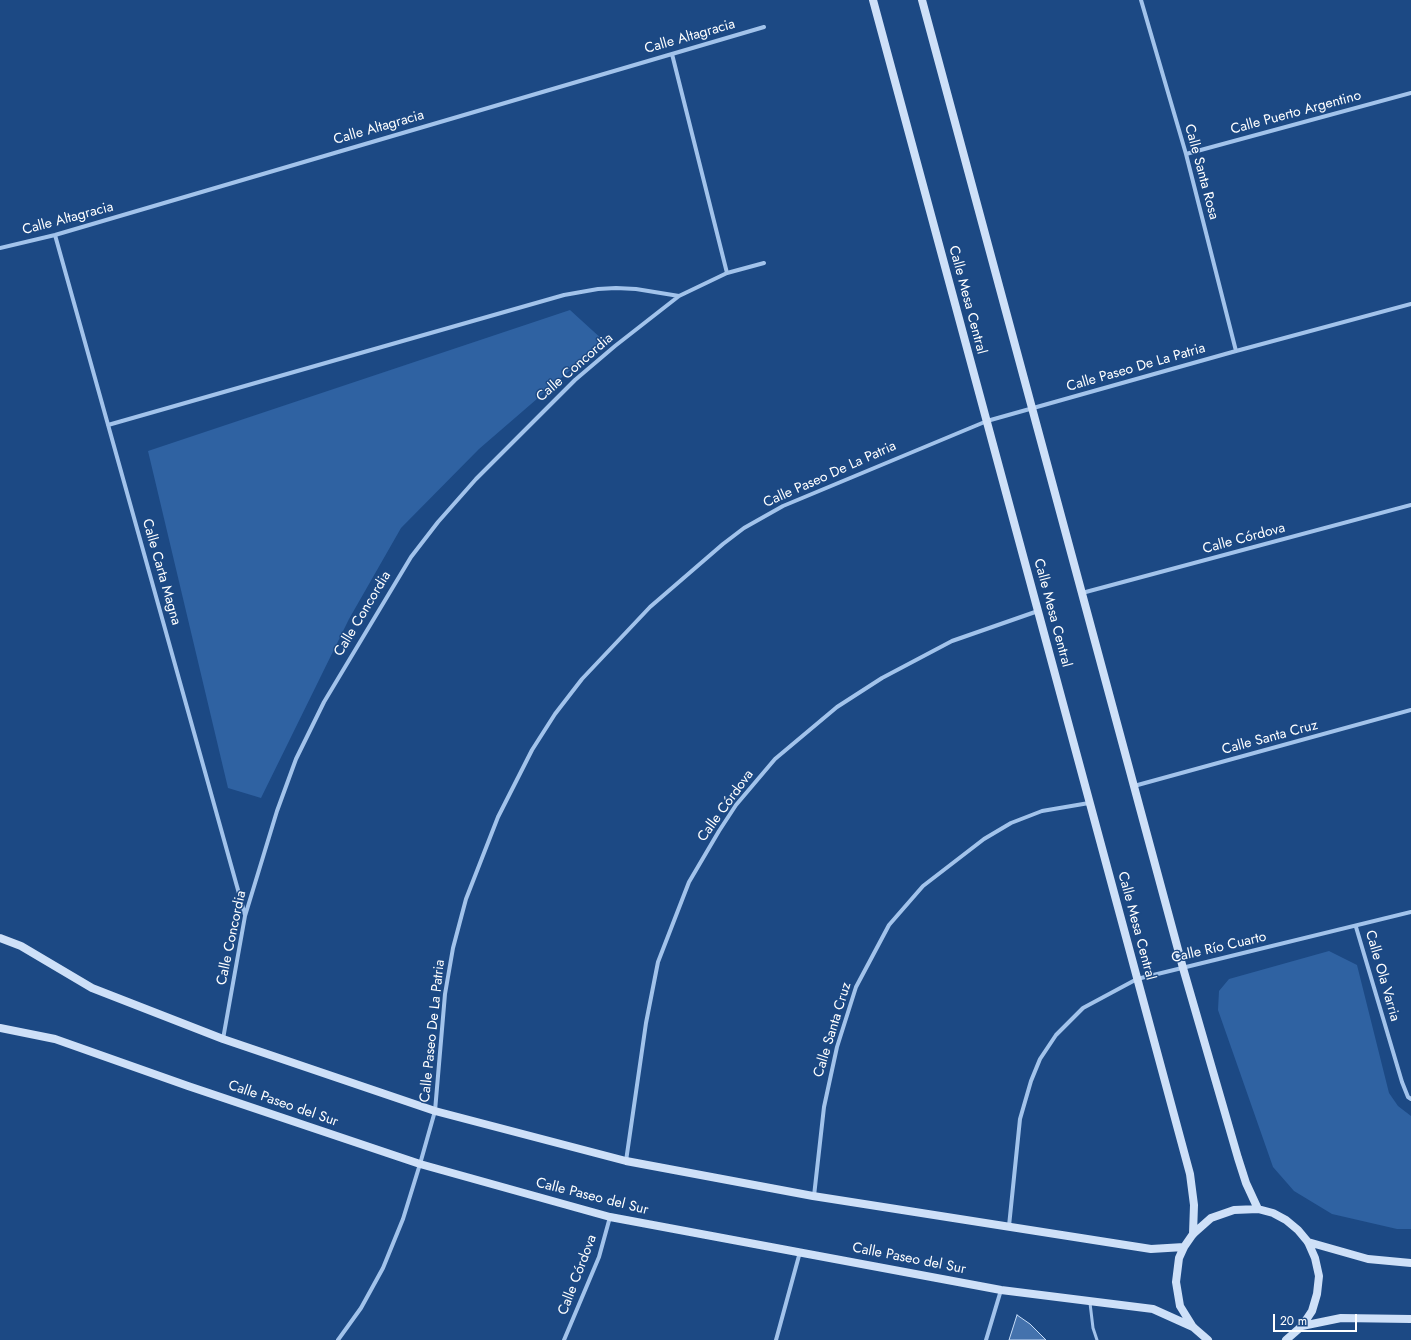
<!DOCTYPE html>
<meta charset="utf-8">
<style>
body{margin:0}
#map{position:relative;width:1411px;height:1340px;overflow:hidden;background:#1c4984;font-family:Jost,sans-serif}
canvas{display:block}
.scale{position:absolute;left:1273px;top:1314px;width:84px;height:18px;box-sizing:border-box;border:2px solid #fff;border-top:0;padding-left:5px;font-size:12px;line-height:14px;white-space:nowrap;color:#fff;-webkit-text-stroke:3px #1c4984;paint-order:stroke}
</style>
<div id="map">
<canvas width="1411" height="1340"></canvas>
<div class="scale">20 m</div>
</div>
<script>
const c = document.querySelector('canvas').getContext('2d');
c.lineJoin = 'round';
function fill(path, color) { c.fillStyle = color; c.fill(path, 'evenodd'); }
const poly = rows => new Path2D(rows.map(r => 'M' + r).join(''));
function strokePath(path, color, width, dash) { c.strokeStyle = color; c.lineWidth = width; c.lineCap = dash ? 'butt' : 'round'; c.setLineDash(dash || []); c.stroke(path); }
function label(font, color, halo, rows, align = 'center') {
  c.font = font + ' Jost,sans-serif'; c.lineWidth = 3; c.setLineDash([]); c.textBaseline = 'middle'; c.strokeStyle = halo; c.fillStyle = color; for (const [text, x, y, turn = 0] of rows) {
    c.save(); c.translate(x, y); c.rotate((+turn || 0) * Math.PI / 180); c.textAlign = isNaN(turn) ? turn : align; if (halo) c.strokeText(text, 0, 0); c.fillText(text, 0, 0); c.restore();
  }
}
const green = poly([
 [570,310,604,341,479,449,401,528,349,619,261,798,228,788,148,451],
 [1329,951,1357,965,1389,1093,1398,1106,1411,1116,1411,1229,1397,1229,1332,1214,1294,1191,1273,1167,1218,1010,1219,991,1229,979]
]);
const building = poly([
 [1017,1315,1030,1324,1046,1340,1009,1340,1017,1315]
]);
const service = poly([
 [1090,1303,1093,1328,1097,1340]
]);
const minor = poly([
 [1141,0,1186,154,1236,351],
 [672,54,727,273],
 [1186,154,1411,93],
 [55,235,245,915],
 [0,248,55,235,764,27],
 [108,425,564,295,598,289,616,288,636,289,679,296],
 [1082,593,1411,505],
 [1134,786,1411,710],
 [1356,927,1402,1082,1408,1097,1411,1099],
 [223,1039,245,916,277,811,296,759,324,702,411,557,438,522,476,479,575,380,615,346,679,296,727,273,764,263],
 [626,1161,646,1023,658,962,689,882,719,831,736,805,775,759,837,707,882,678,952,641,1038,611],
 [814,1196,824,1107,837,1047,856,987,889,925,923,886,984,839,1011,823,1042,811,1089,803],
 [1009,1226,1020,1119,1031,1081,1040,1059,1056,1035,1083,1008,1137,979,1411,912],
 [338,1340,361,1308,383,1268,403,1219,420,1164,435,1111,445,994,453,948,466,899,498,817,532,750,555,714,582,679,650,607,723,544,744,528,783,506,987,421,1236,351,1411,304],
 [564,1340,599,1257,610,1217],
 [776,1340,800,1252],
 [986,1340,1001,1290]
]);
const secondary = poly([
 [873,0,1190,1174,1194,1205,1193,1234],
 [922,0,1183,968,1238,1158,1246,1183,1258,1209],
 [0,938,21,946,92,988,223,1039,435,1111,626,1161,813,1196,1151,1249,1184,1247],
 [0,1028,55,1039,188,1086,420,1164,610,1217,1001,1290,1153,1309,1193,1327],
 [1308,1242,1368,1259,1411,1263],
 [1302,1326,1341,1318,1411,1319],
 [1208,1340,1193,1327,1180,1306,1176,1282,1179,1258,1184,1247,1193,1234,1211,1218,1234,1210,1258,1209,1273,1213,1286,1220,1298,1230,1308,1242,1315,1258,1319,1276,1317,1294,1312,1311,1302,1326,1286,1340]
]);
const streetNames = [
 ["Calle Altagracia",690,37,-16],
 ["Calle Puerto Argentino",1296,113,-15],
 ["Calle Altagracia",379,128,-16],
 ["Calle Santa Rosa",1201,172,75],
 ["Calle Altagracia",68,219,-15],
 ["Calle Mesa Central",967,300,75],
 ["Calle Concordia",575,368,-41],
 ["Calle Paseo De La Patria",1136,368,-16],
 ["Calle Paseo De La Patria",830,475,-24],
 ["Calle Córdova",1244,539,-15],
 ["Calle Carta Magna",161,572,74],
 ["Calle Mesa Central",1052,613,75],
 ["Calle Concordia",363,614,-59],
 ["Calle Santa Cruz",1270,738,-15],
 ["Calle Córdova",726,806,-54],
 ["Calle Mesa Central",1136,926,75],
 ["Calle Concordia",232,938,-78],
 ["Calle Río Cuarto",1219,948,-13],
 ["Calle Ola Varria",1382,976,74],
 ["Calle Santa Cruz",833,1030,-73],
 ["Calle Paseo De La Patria",433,1031,-84],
 ["Calle Paseo del Sur",283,1104,19],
 ["Calle Paseo del Sur",592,1197,14],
 ["Calle Paseo del Sur",909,1259,11],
 ["Calle Córdova",578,1275,-69]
];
fill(green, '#2f62a2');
fill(building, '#4472ad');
strokePath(building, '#c7ddf8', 1);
strokePath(service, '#a2c3eb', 3);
strokePath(minor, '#a2c3eb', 4);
strokePath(secondary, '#cee0f8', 8);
label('14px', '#fff', '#1c4984', streetNames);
</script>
